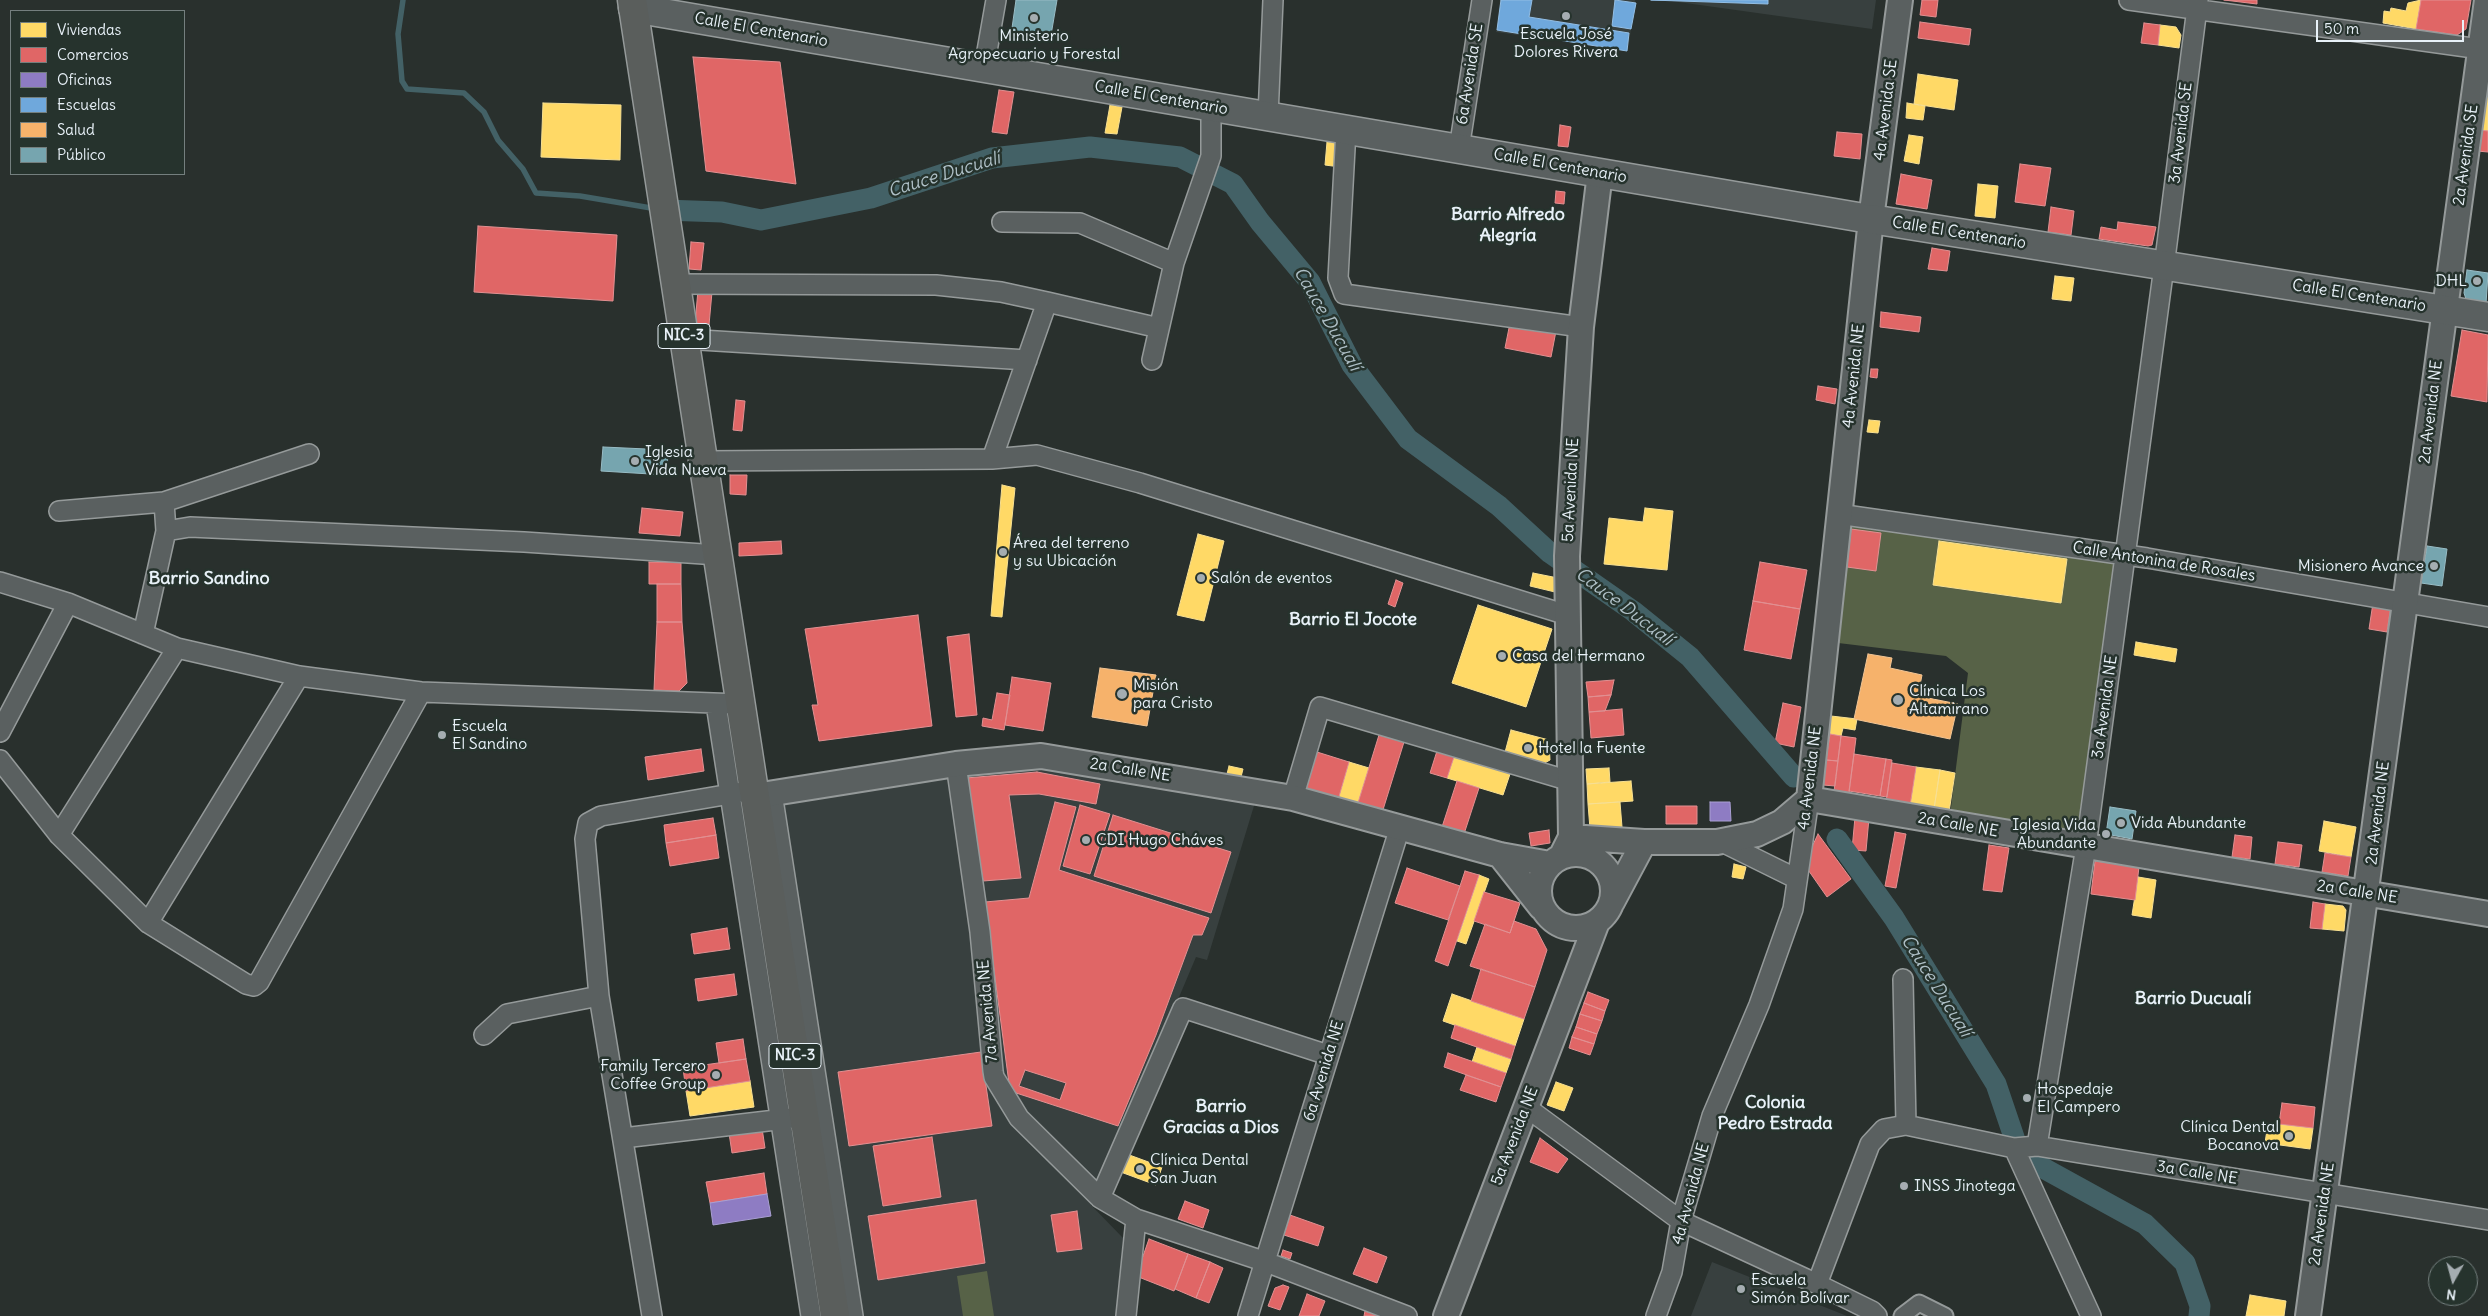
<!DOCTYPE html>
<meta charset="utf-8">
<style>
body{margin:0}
#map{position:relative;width:2488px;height:1316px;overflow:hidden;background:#29302d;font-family:Delius,sans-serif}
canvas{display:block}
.legend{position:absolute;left:10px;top:10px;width:175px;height:165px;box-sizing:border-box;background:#26332d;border:1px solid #747f7e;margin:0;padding:6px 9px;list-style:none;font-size:15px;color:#e8f1f8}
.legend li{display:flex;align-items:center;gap:10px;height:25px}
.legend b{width:25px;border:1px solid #747f7e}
.north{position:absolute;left:2428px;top:1256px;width:50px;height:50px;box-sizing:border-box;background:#26332d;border:1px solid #747f7e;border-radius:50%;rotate:187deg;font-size:14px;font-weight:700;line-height:20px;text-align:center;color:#e8f1f8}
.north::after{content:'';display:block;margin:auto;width:18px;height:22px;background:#a5adb1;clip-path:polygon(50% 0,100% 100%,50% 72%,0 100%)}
.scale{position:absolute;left:2316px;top:20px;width:148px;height:22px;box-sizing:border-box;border:2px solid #e8f1f8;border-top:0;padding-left:6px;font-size:15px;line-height:18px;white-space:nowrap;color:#e8f1f8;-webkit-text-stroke:4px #26332d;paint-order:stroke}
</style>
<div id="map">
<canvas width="2488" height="1316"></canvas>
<ul class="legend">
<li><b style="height:14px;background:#ffd966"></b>Viviendas</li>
<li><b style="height:14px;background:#e06666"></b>Comercios</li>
<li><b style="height:14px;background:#8e7cc3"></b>Oficinas</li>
<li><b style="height:14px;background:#6fa8dc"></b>Escuelas</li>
<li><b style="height:14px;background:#f6b26b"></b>Salud</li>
<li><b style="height:14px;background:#76a5af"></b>Público</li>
</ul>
<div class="north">N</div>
<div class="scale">50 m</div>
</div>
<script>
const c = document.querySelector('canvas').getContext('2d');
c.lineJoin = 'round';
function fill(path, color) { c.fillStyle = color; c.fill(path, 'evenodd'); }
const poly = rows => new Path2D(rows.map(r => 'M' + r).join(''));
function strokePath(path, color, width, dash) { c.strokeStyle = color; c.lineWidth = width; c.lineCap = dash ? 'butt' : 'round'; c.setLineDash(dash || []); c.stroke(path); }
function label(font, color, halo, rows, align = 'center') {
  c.font = font + ' Delius,sans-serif'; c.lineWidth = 5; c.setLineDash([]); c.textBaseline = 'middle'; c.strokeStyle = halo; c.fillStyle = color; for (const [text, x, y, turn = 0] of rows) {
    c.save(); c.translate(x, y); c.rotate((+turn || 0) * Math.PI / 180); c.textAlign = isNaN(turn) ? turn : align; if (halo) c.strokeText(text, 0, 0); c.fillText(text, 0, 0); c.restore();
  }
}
const built = poly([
 [1500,0,1635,0,1628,50,1496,32],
 [1664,0,1876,0,1872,29],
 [1041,759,1257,796,1207,960,1196,957,1091,1205,1123,1238,1116,1316,861,1316,779,794],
 [1712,1262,1847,1316,1691,1316]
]);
const green = poly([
 [1845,525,2117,563,2077,833,1950,815,1968,673,1946,656,1830,642],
 [987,1271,994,1316,963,1316,957,1276]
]);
const homes = poly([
 [2421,0,2416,29,2383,23,2384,11,2390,12,2391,8,2406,11,2408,3,2421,0],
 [2160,25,2176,27,2181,35,2179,48,2158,45,2160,25],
 [1918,74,1958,80,1954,110,1914,104,1918,74],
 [2486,82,2488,83,2488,131,2480,130,2486,82],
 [543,103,621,105,620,160,541,157,543,103],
 [1907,103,1925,106,1923,120,1906,118,1907,103],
 [1110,105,1122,107,1117,134,1105,133,1110,105],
 [1909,135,1923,137,1919,164,1904,161,1909,135],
 [1327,142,1342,144,1340,167,1325,165,1327,142],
 [1978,184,1998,186,1995,218,1975,216,1978,184],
 [2055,276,2074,278,2071,301,2052,299,2055,276],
 [1869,420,1880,421,1878,433,1867,432,1869,420],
 [1002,485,1015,488,1002,617,991,616,1002,485],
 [1645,508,1673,511,1667,570,1604,564,1609,518,1643,522,1645,508],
 [1198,534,1224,541,1204,621,1177,615,1198,534],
 [1939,541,2067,559,2061,603,1933,585,1939,541],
 [1533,573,1558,578,1555,592,1530,586,1533,573],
 [1478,605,1552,629,1526,707,1452,683,1478,605],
 [2136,642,2177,649,2175,662,2134,655,2136,642],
 [1831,716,1857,719,1855,730,1843,728,1841,736,1830,734,1831,716],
 [1511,730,1549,740,1550,760,1541,765,1504,756,1511,730],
 [1454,757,1510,774,1503,795,1447,778,1454,757],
 [1349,762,1369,768,1357,806,1338,800,1349,762],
 [1229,766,1243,769,1240,781,1226,778,1229,766],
 [1916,767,1940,770,1934,809,1910,806,1916,767],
 [1609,768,1610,782,1587,784,1586,769,1609,768],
 [1940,770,1955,773,1949,812,1934,809,1940,770],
 [1631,781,1633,801,1588,804,1587,784,1631,781],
 [1620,802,1622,827,1590,829,1588,804,1620,802],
 [2324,821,2356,827,2351,857,2319,851,2324,821],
 [1734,864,1746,867,1743,879,1732,877,1734,864],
 [1479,875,1489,879,1466,944,1457,941,1479,875],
 [2138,877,2156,880,2151,918,2132,915,2138,877],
 [2325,904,2343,906,2346,910,2344,931,2322,929,2325,904],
 [1452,994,1524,1019,1515,1046,1443,1021,1452,994],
 [1477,1047,1511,1059,1506,1073,1472,1062,1477,1047],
 [750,1081,754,1107,690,1116,686,1091,750,1081],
 [1556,1082,1573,1088,1564,1111,1547,1105,1556,1082],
 [2268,1123,2313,1128,2310,1149,2265,1143,2268,1123],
 [1124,1153,1162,1167,1156,1185,1118,1171,1124,1153],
 [2250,1295,2286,1301,2284,1316,2246,1316,2250,1295]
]);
const shops = poly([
 [1922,0,1938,0,1936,17,1920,15,1922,0],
 [2224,0,2257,0,2257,4,2224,0],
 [2421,0,2471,0,2466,29,2457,35,2416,29,2421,0],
 [1920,22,1971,29,1969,45,1918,38,1920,22],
 [2144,23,2160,25,2158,45,2141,43,2144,23],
 [693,57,780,62,796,184,706,171,693,57],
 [999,90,1014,92,1007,134,992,132,999,90],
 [1560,125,1571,127,1568,147,1558,146,1560,125],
 [2480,130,2488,131,2488,152,2477,151,2480,130],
 [1837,132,1862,134,1860,159,1834,156,1837,132],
 [2020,164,2051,168,2045,206,2015,202,2020,164],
 [1901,174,1932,180,1927,209,1896,204,1901,174],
 [1556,191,1565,192,1564,204,1555,203,1556,191],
 [2051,207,2074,211,2071,235,2048,232,2051,207],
 [2118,222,2156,227,2152,245,2148,246,2099,239,2101,227,2117,230,2118,222],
 [478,226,617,235,613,301,474,292,478,226],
 [691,242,704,243,701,270,689,269,691,242],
 [1932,248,1950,251,1947,271,1928,269,1932,248],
 [698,290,712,292,709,325,695,324,698,290],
 [1881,312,1921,317,1919,332,1880,327,1881,312],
 [1510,323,1556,331,1551,357,1505,348,1510,323],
 [2462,330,2488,335,2487,402,2451,396,2462,330],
 [1871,369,1878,369,1877,378,1870,377,1871,369],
 [1818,386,1837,389,1835,404,1816,400,1818,386],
 [736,400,745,401,742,431,733,430,736,400],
 [730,475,747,475,746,495,730,494,730,475],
 [642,508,683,512,680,536,639,533,642,508],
 [1851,529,1881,533,1876,571,1847,567,1851,529],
 [781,541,782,554,739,556,739,543,781,541],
 [649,562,681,562,681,584,649,584,649,562],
 [1760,562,1807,570,1800,609,1753,601,1760,562],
 [1396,580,1403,583,1395,607,1388,604,1396,580],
 [657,584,681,584,682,622,657,622,657,584],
 [1753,601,1800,609,1791,659,1744,650,1753,601],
 [2373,603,2391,605,2387,632,2369,629,2373,603],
 [918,615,932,726,819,741,812,705,818,705,805,629,918,615],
 [657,622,682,622,687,683,679,691,654,690,657,622],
 [969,634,977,715,956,717,947,637,969,634],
 [1012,677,1051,683,1043,731,1005,725,1012,677],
 [1614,680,1611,695,1588,697,1586,682,1614,680],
 [997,693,1010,695,1004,730,982,726,983,718,992,720,997,693],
 [1611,695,1605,711,1589,712,1588,697,1611,695],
 [1783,703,1801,707,1794,747,1775,743,1783,703],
 [1622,709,1624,735,1591,738,1589,712,1622,709],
 [1830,734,1841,736,1838,761,1826,760,1830,734],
 [1379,735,1404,742,1382,813,1357,806,1379,735],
 [1841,736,1856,738,1849,793,1834,791,1841,736],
 [701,749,704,771,648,780,645,757,701,749],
 [1437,751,1454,757,1447,778,1430,773,1437,751],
 [1317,752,1349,762,1338,800,1306,790,1317,752],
 [1854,754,1886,759,1880,796,1849,791,1854,754],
 [1886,759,1892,760,1887,797,1880,796,1886,759],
 [1826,760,1838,761,1835,786,1823,785,1826,760],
 [1892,763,1916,767,1910,806,1886,802,1892,763],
 [1037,772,1100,784,1096,804,1039,794,1009,795,1021,878,983,881,966,778,1037,772],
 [1457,781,1479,788,1464,834,1442,827,1457,781],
 [1055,802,1076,807,1059,870,1209,918,1202,935,1193,935,1156,1035,1118,1126,1010,1091,985,902,1029,898,1055,802],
 [1080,805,1110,814,1090,874,1063,866,1080,805],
 [1666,806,1697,806,1697,824,1666,824,1666,806],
 [1113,815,1231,852,1211,913,1094,876,1113,815],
 [1855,817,1869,818,1866,851,1852,850,1855,817],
 [713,818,716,835,666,843,664,825,713,818],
 [1549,830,1550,843,1531,846,1529,833,1549,830],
 [1895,832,1906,834,1896,888,1885,886,1895,832],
 [1818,834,1851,879,1827,897,1804,864,1818,834],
 [716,835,719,858,670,866,666,843,716,835],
 [2235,835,2252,837,2250,859,2232,857,2235,835],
 [2278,842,2302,845,2299,867,2275,864,2278,842],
 [1989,845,2009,848,2002,892,1983,890,1989,845],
 [2325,853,2351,857,2348,876,2322,872,2325,853],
 [2095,861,2139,867,2135,900,2091,894,2095,861],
 [1407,868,1460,886,1448,920,1395,903,1407,868],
 [1465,871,1479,875,1448,966,1435,961,1465,871],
 [1484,892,1520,903,1510,933,1474,921,1484,892],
 [2313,902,2325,904,2322,929,2310,928,2313,902],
 [1514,921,1536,929,1547,950,1535,987,1470,966,1485,924,1510,933,1514,921],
 [727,928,730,949,694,954,691,934,727,928],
 [1481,969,1535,987,1524,1019,1471,1001,1481,969],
 [734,974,737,995,698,1001,695,979,734,974],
 [1588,992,1609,1000,1605,1011,1584,1003,1588,992],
 [1584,1003,1605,1011,1602,1021,1580,1014,1584,1003],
 [1580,1014,1602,1021,1597,1034,1576,1027,1580,1014],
 [1455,1025,1515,1046,1511,1059,1451,1038,1455,1025],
 [1576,1027,1597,1034,1594,1044,1572,1037,1576,1027],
 [1572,1037,1594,1044,1590,1055,1569,1048,1572,1037],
 [743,1039,746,1059,719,1063,716,1043,743,1039],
 [981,1052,992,1126,849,1146,838,1072,981,1052],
 [1448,1053,1506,1073,1501,1087,1444,1067,1448,1053],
 [746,1059,750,1081,686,1091,683,1068,746,1059],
 [1025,1070,1066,1083,1060,1100,1019,1086,1025,1070],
 [1466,1075,1501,1087,1496,1102,1460,1090,1466,1075],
 [2282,1103,2315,1107,2313,1128,2279,1124,2282,1103],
 [762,1128,765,1148,732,1153,729,1133,762,1128],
 [932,1137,941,1197,883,1206,873,1146,932,1137],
 [1540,1138,1568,1159,1558,1173,1530,1162,1540,1138],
 [764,1173,767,1194,710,1203,706,1182,764,1173],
 [976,1200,985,1263,878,1280,868,1216,976,1200],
 [1185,1201,1209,1210,1203,1228,1178,1219,1185,1201],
 [1077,1211,1082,1249,1057,1252,1051,1215,1077,1211],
 [1290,1215,1324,1227,1318,1246,1284,1235,1290,1215],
 [1149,1239,1188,1254,1174,1291,1136,1276,1149,1239],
 [1364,1248,1387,1257,1377,1283,1353,1274,1364,1248],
 [1283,1250,1292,1253,1290,1259,1281,1256,1283,1250],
 [1188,1254,1210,1262,1196,1298,1175,1289,1188,1254],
 [1210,1262,1223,1268,1209,1303,1196,1298,1210,1262],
 [1283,1285,1289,1287,1280,1310,1268,1306,1275,1288,1283,1285],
 [1307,1294,1325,1301,1319,1316,1299,1316,1307,1294],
 [1365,1311,1381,1316,1364,1316,1365,1311]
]);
const offices = poly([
 [1710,802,1730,802,1731,821,1710,821,1710,802],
 [767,1194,771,1216,713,1225,710,1203,767,1194]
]);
const schools = poly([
 [1501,0,1532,0,1529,17,1629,33,1627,51,1497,30,1501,0],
 [1615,0,1636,3,1631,29,1612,26,1615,0],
 [1651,0,1768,0,1768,4,1651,0]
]);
const health = poly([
 [1868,654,1892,658,1890,668,1922,675,1918,696,1958,704,1950,739,1854,719,1868,654],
 [1100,668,1156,675,1147,726,1092,717,1100,668]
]);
const public = poly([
 [1016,0,1057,0,1050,41,1011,35,1016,0],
 [2467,270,2488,273,2486,304,2468,302,2466,299,2464,293,2467,270],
 [603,447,668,450,667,475,601,471,603,447],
 [2427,546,2447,549,2442,586,2421,583,2427,546],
 [2110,807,2136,811,2132,839,2106,834,2110,807]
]);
const stream = poly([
 [403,0,398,34,402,81,407,89,464,93,484,112,498,140,523,169,536,193,580,196,657,209]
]);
const canal = poly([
 [664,210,722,212,761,220,871,198,992,158,1090,147,1180,157,1233,184,1260,222,1310,282,1352,365,1408,439,1499,506,1550,553,1633,611,1690,657,1794,777],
 [1837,839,1894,918,1996,1084,2016,1143],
 [2025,1154,2045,1169,2145,1224,2185,1263,2200,1306,2199,1316]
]);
const pedestrian = poly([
 [1902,1316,1919,1303,1945,1316]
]);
const minor = poly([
 [2129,0,2488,50],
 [984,68,996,0],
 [1268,116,1273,0],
 [1346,130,1338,278,1344,294,1581,327],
 [1459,149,1482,0],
 [1002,222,1080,223,1174,263],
 [676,284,936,285,1001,292,1047,302],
 [684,339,1027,360],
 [1152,360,1174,263,1211,156,1211,107],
 [992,459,1047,302,1159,328],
 [703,461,992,459,1037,455,1140,483,1567,615],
 [59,511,164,502,309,454],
 [1838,514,2147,558,2488,617],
 [166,531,190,527,524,542,718,555],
 [0,582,68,603,177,648,299,676,421,692,740,704],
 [143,634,166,531,164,502],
 [716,704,811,1316],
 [0,732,68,603],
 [0,760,59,835,148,923,246,984,254,986,259,982,421,692],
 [956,764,980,932,993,1071,994,1077,1019,1118,1100,1198,1136,1219,1266,1262,1407,1316],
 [772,793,853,1316],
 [1293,798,1320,707,1570,781],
 [59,835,177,648],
 [1720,841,1797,879],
 [148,923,299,676],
 [1903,979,1906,1125],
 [484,1035,507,1014,599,996],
 [1526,1107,1681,1221,1817,1284,1872,1311,1877,1316],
 [623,1138,793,1118],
 [2037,1146,2086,846,2165,259,2198,0],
 [2014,1148,2091,1316],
 [1100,1198,1183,1008,1328,1055],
 [1817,1284,1870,1144,1884,1129,1906,1125,2014,1148,2037,1146,2488,1220],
 [652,1316,599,996,585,839,588,823,601,816,754,790],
 [1126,1316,1136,1219],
 [1248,1316,1400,827],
 [1656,1316,1672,1272,1681,1221,1712,1116,1759,1005,1793,909,1809,799]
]);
const tertiary = poly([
 [755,796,956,764,1041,756,1293,798,1500,855,1550,864],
 [1809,799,1871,219,1900,0],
 [1571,837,1644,842,1717,842,1757,834,1782,822,1809,799,2488,914],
 '1539 891a37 37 0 1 1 74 0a37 37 0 1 1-74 0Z',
 [1500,855,1541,907],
 [1561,857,1571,837,1567,556,1581,327,1600,173],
 [1612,902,1644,842],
 [1446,1316,1597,922],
 [2308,1316,2487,0]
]);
const secondary = poly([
 [633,8,1858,217],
 [1871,219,2488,317]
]);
const primary = poly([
 [632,0,835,1316]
]);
const markers = [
 [1566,16,5,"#a5adb1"],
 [1034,18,5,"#a5adb1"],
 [2477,281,5,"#a5adb1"],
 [635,461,5,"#a5adb1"],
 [1003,552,5,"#a5adb1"],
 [2434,566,5,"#a5adb1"],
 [1201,578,5,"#a5adb1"],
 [1502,656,5,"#a5adb1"],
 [1122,694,6,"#a5adb1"],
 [1898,700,6,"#a5adb1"],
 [442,735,5,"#a5adb1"],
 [1528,748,5,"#a5adb1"],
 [2121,823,5,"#a5adb1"],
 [2106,834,5,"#a5adb1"],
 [1086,840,5,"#a5adb1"],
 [716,1075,5,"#a5adb1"],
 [2027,1098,5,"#a5adb1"],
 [2289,1136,5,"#a5adb1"],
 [1140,1169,5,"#a5adb1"],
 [1904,1186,5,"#a5adb1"],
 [1741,1289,5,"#a5adb1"]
];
const shields = [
 [684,336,52],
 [795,1056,52]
];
const shieldNames = [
 ["NIC-3",684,336],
 ["NIC-3",795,1056]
];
const streetNames = [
 ["Calle El Centenario",761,30,10],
 ["6a Avenida SE",1470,74,-81],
 ["Calle El Centenario",1161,98,10],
 ["4a Avenida SE",1886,110,-83],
 ["3a Avenida SE",2181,133,-83],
 ["2a Avenida SE",2466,155,-82],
 ["Calle El Centenario",1560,166,10],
 ["Calle El Centenario",1959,233,9],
 ["Calle El Centenario",2359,296,9],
 ["4a Avenida NE",1854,376,-84],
 ["2a Avenida NE",2431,412,-83],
 ["5a Avenida NE",1571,490,-87],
 ["Calle Antonina de Rosales",2164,562,9],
 ["3a Avenida NE",2105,707,-82],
 ["2a Calle NE",1130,770,9],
 ["4a Avenida NE",1810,778,-83],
 ["2a Avenida NE",2378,813,-83],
 ["2a Calle NE",1958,825,10],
 ["2a Calle NE",2357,892,9],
 ["7a Avenida NE",988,1011,-95],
 ["6a Avenida NE",1324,1071,-73],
 ["5a Avenida NE",1515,1136,-69],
 ["3a Calle NE",2197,1173,9],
 ["4a Avenida NE",1691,1194,-75],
 ["2a Avenida NE",2322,1214,-82]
];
const poiNames = [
 ["Escuela José",1566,34,"center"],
 ["Dolores Rivera",1566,52,"center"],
 ["Ministerio",1034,36,"center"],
 ["Agropecuario y Forestal",1034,54,"center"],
 ["DHL",2467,281,"right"],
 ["Iglesia",645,452],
 ["Vida Nueva",645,470],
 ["Área del terreno",1013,543],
 ["y su Ubicación",1013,561],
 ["Misionero Avance",2424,566,"right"],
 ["Salón de eventos",1211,578],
 ["Casa del Hermano",1512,656],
 ["Misión",1133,685],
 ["para Cristo",1133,703],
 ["Clínica Los",1909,691],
 ["Altamirano",1909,709],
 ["Escuela",452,726],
 ["El Sandino",452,744],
 ["Hotel la Fuente",1538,748],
 ["Vida Abundante",2131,823],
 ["Iglesia Vida",2096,825,"right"],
 ["Abundante",2096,843,"right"],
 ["CDI Hugo Cháves",1096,840],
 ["Family Tercero",706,1066,"right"],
 ["Coffee Group",706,1084,"right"],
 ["Hospedaje",2037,1089],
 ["El Campero",2037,1107],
 ["Clínica Dental",2279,1127,"right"],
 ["Bocanova",2279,1145,"right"],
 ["Clínica Dental",1150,1160],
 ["San Juan",1150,1178],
 ["INSS Jinotega",1914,1186],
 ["Escuela",1751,1280],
 ["Simón Bolívar",1751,1298]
];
const waterNames = [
 ["Cauce Ducualí",944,175,-17],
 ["Cauce Ducualí",1327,319,60],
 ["Cauce Ducualí",1624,607,37],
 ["Cauce Ducualí",1936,986,58]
];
const neighbourhoodNames = [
 ["Barrio Alfredo",1508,215],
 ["Alegría",1508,236],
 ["Barrio Sandino",209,579],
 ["Barrio El Jocote",1353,620],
 ["Barrio Ducualí",2193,999],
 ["Colonia",1775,1103],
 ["Pedro Estrada",1775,1124],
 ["Barrio",1221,1107],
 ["Gracias a Dios",1221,1128]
];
fill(built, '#38403f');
fill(green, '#576247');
fill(homes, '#ffd966');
strokePath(homes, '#f8e092', 1);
fill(shops, '#e06666');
strokePath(shops, '#e29092', 1);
fill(offices, '#8e7cc3');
strokePath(offices, '#a99fd3', 1);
fill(schools, '#6fa8dc');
strokePath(schools, '#93bee4', 1);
fill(health, '#f6b26b');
strokePath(health, '#f2c595', 1);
fill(public, '#76a5af');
strokePath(public, '#98bcc5', 1);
strokePath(stream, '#436166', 5.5);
strokePath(canal, '#436166', 21);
strokePath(pedestrian, '#959a9a', 19);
strokePath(minor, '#959a9a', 22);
strokePath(tertiary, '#959a9a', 28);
strokePath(secondary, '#959a9a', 31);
strokePath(primary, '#959a9a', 31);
strokePath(pedestrian, '#5a6060', 15);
strokePath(minor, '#5a6060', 19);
strokePath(tertiary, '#5a6060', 24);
strokePath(secondary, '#5a6060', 28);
strokePath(primary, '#5a5e5c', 28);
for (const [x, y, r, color] of markers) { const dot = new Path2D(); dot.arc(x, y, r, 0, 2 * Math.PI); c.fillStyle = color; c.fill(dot); strokePath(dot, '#26332d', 2); }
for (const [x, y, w] of shields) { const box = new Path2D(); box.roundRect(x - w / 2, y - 12.5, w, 25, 4); c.fillStyle = '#26332d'; c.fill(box); strokePath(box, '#e8f1f8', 1); }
label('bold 15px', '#e8f1f8', null, shieldNames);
label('16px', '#e8f1f8', '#26332d', streetNames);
label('16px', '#e8f1f8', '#26332d', poiNames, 'left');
label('italic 18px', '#afc0c7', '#26332d', waterNames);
label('bold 18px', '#e8f1f8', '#26332d', neighbourhoodNames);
</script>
